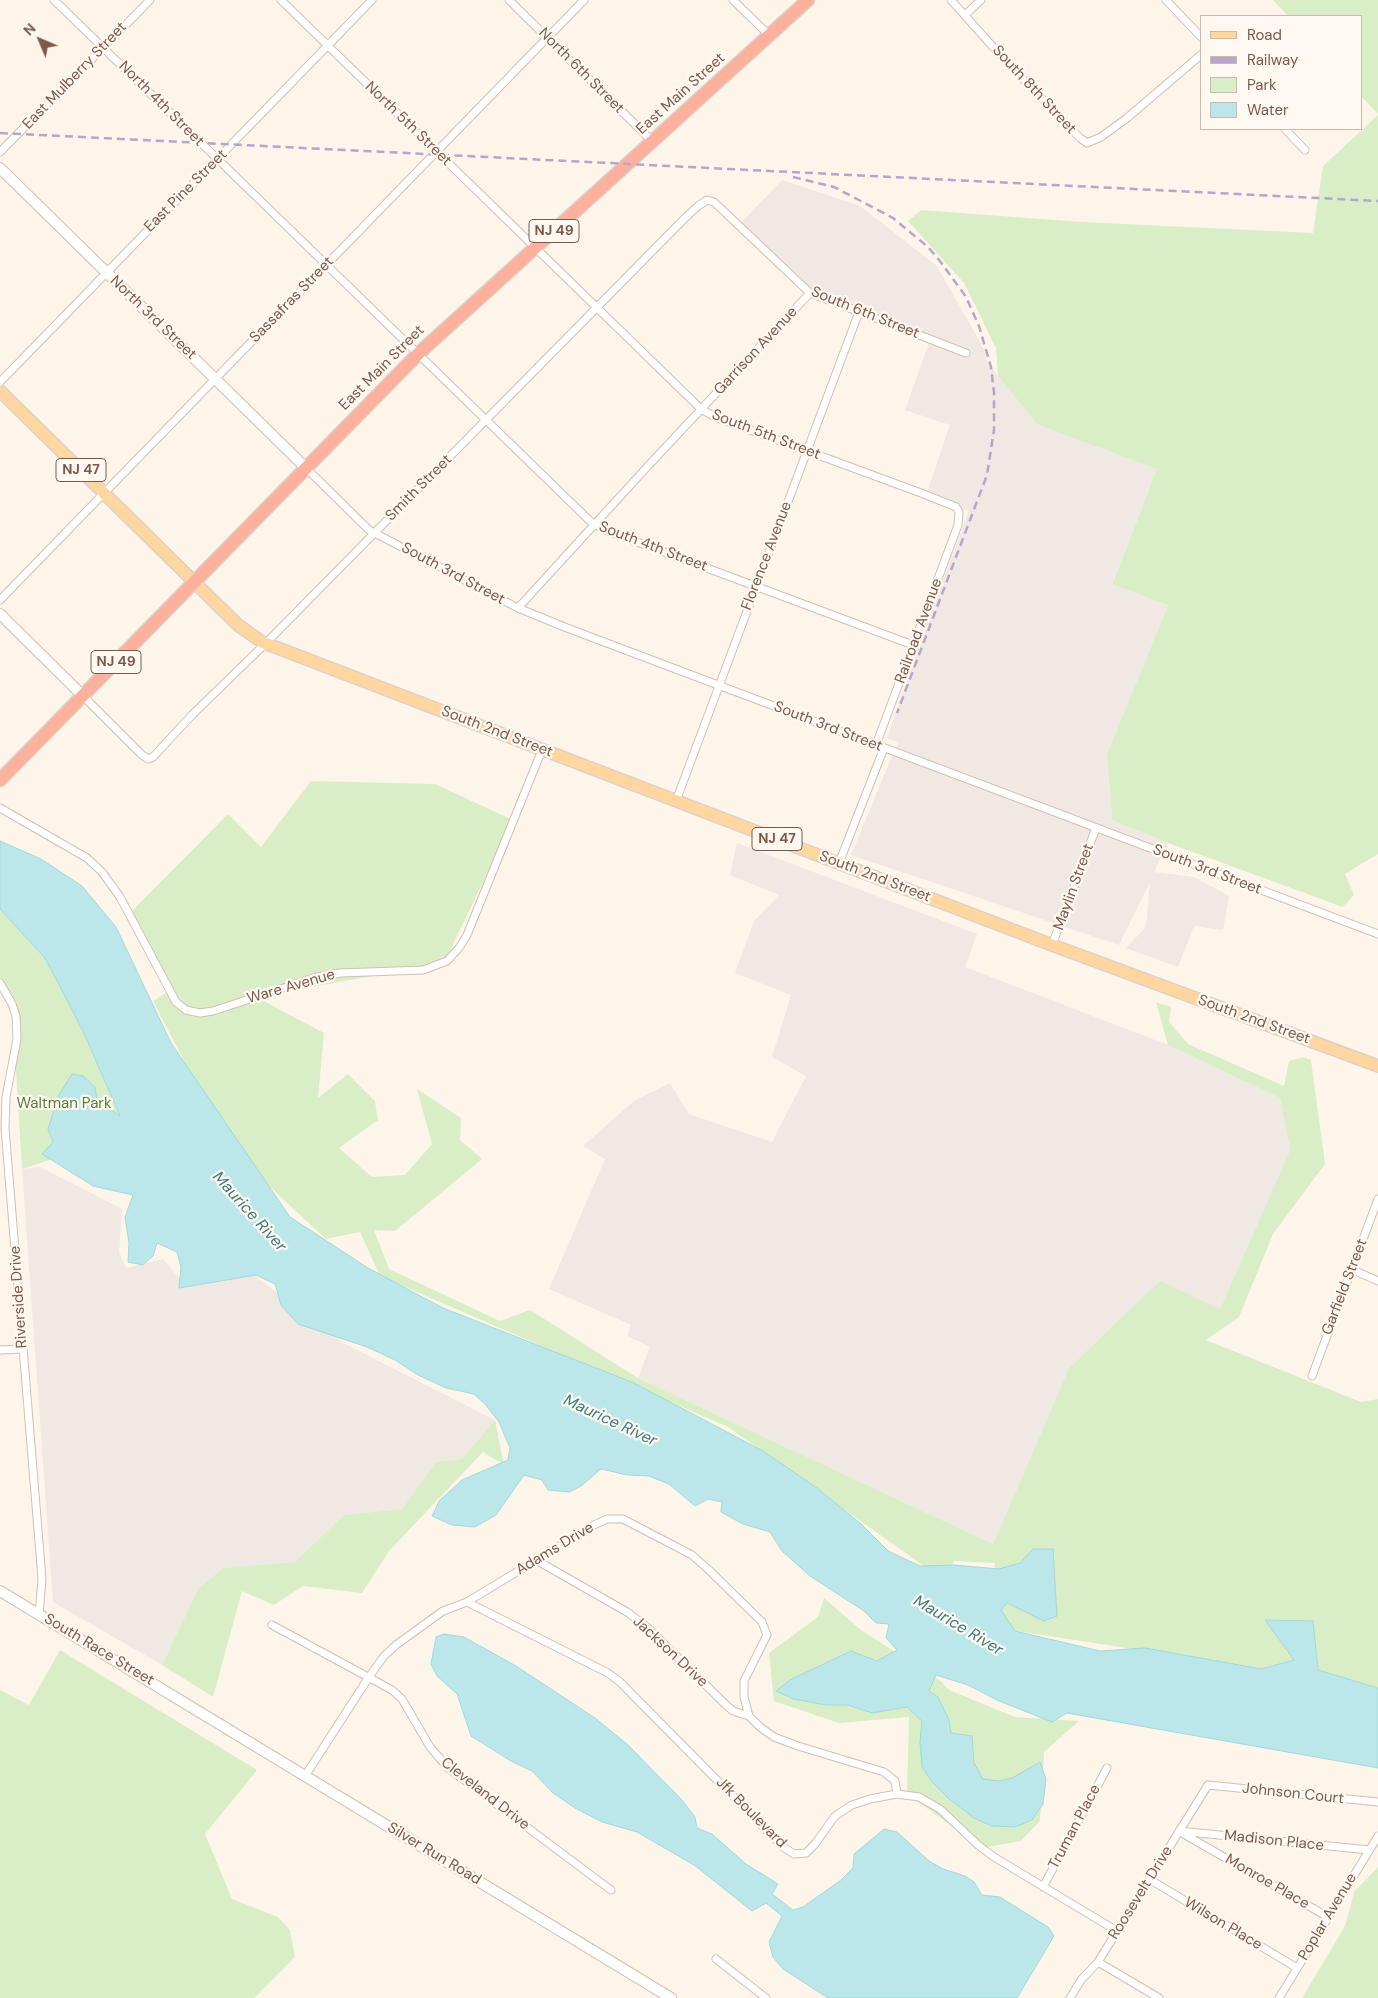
<!DOCTYPE html>
<style>
body{margin:0}
#map{position:relative;width:1378px;height:1998px;overflow:hidden;background:#fef5ea;font-family:"DM Sans",sans-serif}
canvas{display:block}
.legend{position:absolute;left:1200px;top:15px;width:162px;height:115px;box-sizing:border-box;background:#fff9f2;border:1px solid #cbb9af;margin:0;padding:6px 9px;list-style:none;font-size:15px;color:#7c594a}
.legend li{display:flex;align-items:center;gap:10px;height:25px}
.legend b{width:25px;border:1px solid #cbb9af}
.north{position:absolute;left:15px;top:15px;width:50px;height:50px;-webkit-text-stroke:4px #fff9f2;paint-order:stroke;rotate:315deg;font-size:14px;font-weight:700;line-height:20px;text-align:center;color:#7c594a}
.north::after{content:'';display:block;margin:auto;width:18px;height:22px;background:#7c594a;clip-path:polygon(50% 0,100% 100%,50% 72%,0 100%)}
</style>
<div id="map">
<canvas width="1378" height="1998"></canvas>
<ul class="legend">
<li><b style="height:6px;background:#ffd6a0"></b>Road</li>
<li><b style="height:6px;background:#b7a5cb"></b>Railway</li>
<li><b style="height:14px;background:#d9eec6"></b>Park</li>
<li><b style="height:14px;background:#bbe7eb"></b>Water</li>
</ul>
<div class="north">N</div>
</div>
<script>
const c = document.querySelector('canvas').getContext('2d');
c.lineJoin = 'round';
function fill(path, color) { c.fillStyle = color; c.fill(path, 'evenodd'); }
const poly = rows => new Path2D(rows.map(r => 'M' + r).join(''));
function strokePath(path, color, width, dash) { c.strokeStyle = color; c.lineWidth = width; c.lineCap = dash ? 'butt' : 'round'; c.setLineDash(dash || []); c.stroke(path); }
function label(font, color, halo, rows, align = 'center') {
  c.font = font + ' "DM Sans",sans-serif'; c.lineWidth = 4.5; c.setLineDash([]); c.textBaseline = 'middle'; c.strokeStyle = halo; c.fillStyle = color; for (const [text, x, y, turn = 0] of rows) {
    c.save(); c.translate(x, y); c.rotate((+turn || 0) * Math.PI / 180); c.textAlign = isNaN(turn) ? turn : align; if (halo) c.strokeText(text, 0, 0); c.fillText(text, 0, 0); c.restore();
  }
}
const industrial = poly([
 [782,180,860,206,937,266,984,349,987,362,1038,425,1157,469,1112,583,1168,605,1107,754,1112,820,1168,843,1154,872,1194,877,1229,896,1223,930,1194,926,1178,967,1126,948,1146,927,1150,882,1119,945,851,855,898,742,887,738,930,615,969,511,926,495,950,425,905,410,930,340,810,295,737,227],
 [737,843,977,934,965,967,1168,1045,1280,1098,1290,1150,1220,1309,1160,1282,1069,1368,993,1544,638,1378,650,1347,627,1336,631,1325,549,1289,605,1159,583,1146,635,1100,670,1083,689,1114,772,1142,806,1076,772,1057,791,995,735,973,754,921,779,895,730,875],
 [40,1167,122,1209,119,1252,126,1268,163,1259,186,1286,246,1269,343,1343,495,1420,462,1459,436,1462,402,1509,344,1515,296,1562,223,1568,198,1589,162,1665,53,1602,22,1169]
]);
const green = poly([
 [1273,0,1378,0,1378,114,1362,97,1362,16,1288,16],
 [1378,115,1378,854,1345,874,1354,895,1343,907,1168,843,1112,820,1107,754,1168,605,1112,584,1157,469,1038,425,998,376,996,348,964,283,908,221,921,210,1082,222,1313,233,1323,166],
 [311,781,435,784,513,820,444,963,256,997,324,1033,318,1098,348,1074,375,1101,378,1120,339,1148,372,1177,405,1175,432,1144,417,1089,461,1118,460,1140,482,1159,395,1231,374,1230,389,1269,500,1321,530,1310,638,1378,993,1544,1069,1368,1160,1281,1220,1309,1290,1150,1280,1098,1168,1045,1156,1002,1171,1007,1169,1022,1188,1044,1284,1086,1289,1061,1303,1057,1311,1060,1325,1164,1273,1234,1239,1317,1206,1340,1361,1402,1378,1399,1378,1688,1318,1670,1313,1622,1265,1620,1294,1660,1261,1669,1004,1629,991,1612,995,1563,954,1561,945,1581,728,1427,380,1276,360,1232,326,1239,230,1150,153,1001,169,991,129,914,228,814,261,847],
 [0,909,45,958,83,1031,120,1117,95,1145,22,1169,12,1004,0,978],
 [495,1420,504,1465,483,1452,389,1551,362,1593,303,1586,274,1605,242,1591,213,1697,162,1665,198,1589,223,1568,295,1562,344,1515,402,1509,436,1462,462,1459],
 [824,1598,861,1630,942,1682,949,1690,1015,1717,1079,1721,1044,1752,1040,1821,1021,1841,982,1848,907,1794,909,1717,839,1723,774,1701,769,1653,818,1617],
 [60,1650,257,1770,205,1834,232,1899,278,1917,290,1930,295,1957,254,1998,0,1998,0,1690,29,1705],
 [1378,1867,1378,1998,1302,1998,1345,1926,1354,1892]
]);
const water = poly([
 [0,841,41,859,82,886,116,927,171,1043,290,1217,368,1268,443,1308,634,1383,763,1451,817,1488,860,1523,888,1551,920,1566,954,1565,999,1569,1020,1563,1033,1549,1053,1549,1057,1616,1044,1621,1007,1603,1001,1610,1015,1631,1100,1651,1145,1648,1261,1669,1294,1660,1265,1620,1313,1621,1318,1670,1378,1688,1378,1768,1067,1713,1052,1722,997,1700,968,1685,936,1675,929,1691,938,1697,949,1720,951,1733,972,1736,974,1763,983,1779,998,1781,1012,1778,1040,1762,1046,1779,1043,1804,1032,1820,1015,1827,992,1826,974,1818,949,1799,932,1782,922,1767,920,1742,922,1721,907,1707,872,1713,848,1705,826,1705,794,1699,776,1691,790,1680,851,1651,877,1661,897,1650,886,1638,889,1624,876,1623,864,1611,810,1576,782,1551,770,1532,743,1524,721,1512,722,1502,708,1499,695,1506,669,1484,649,1476,627,1475,601,1469,581,1486,570,1492,548,1490,542,1480,524,1475,496,1515,475,1527,452,1525,432,1516,439,1501,462,1480,508,1460,510,1448,499,1422,485,1404,474,1394,446,1388,418,1375,395,1360,367,1347,298,1324,281,1305,275,1284,256,1275,179,1288,181,1267,177,1252,157,1243,153,1256,143,1265,128,1262,129,1243,125,1217,133,1195,93,1186,42,1154,53,1142,48,1129,59,1095,72,1074,83,1076,95,1087,97,1100,120,1116,83,1031,45,958,0,909,0,841],
 [444,1634,464,1637,516,1666,595,1718,627,1744,682,1800,695,1817,697,1828,712,1834,746,1864,778,1884,772,1894,793,1910,803,1907,841,1880,853,1868,854,1854,884,1829,897,1832,929,1861,943,1869,965,1876,974,1882,982,1895,1000,1897,1048,1927,1054,1936,1017,1998,828,1998,783,1969,773,1957,769,1942,782,1916,766,1903,752,1911,694,1865,637,1832,602,1822,575,1808,553,1793,532,1771,511,1761,471,1736,457,1694,437,1676,431,1664,436,1637,444,1634]
]);
const street = poly([
 [54,0,591,522,605,530,913,645],
 [281,0,701,409,715,417,921,493,956,507,959,512,958,525,876,745],
 [509,0,653,142],
 [733,0,769,35],
 [951,0,1002,57,1080,138,1087,143,1101,137,1127,118,1202,54],
 [1166,0,1202,38],
 [965,15,981,0],
 [1285,129,1305,150],
 [0,152,150,0],
 [0,382,372,0],
 [306,468,369,530,518,608,567,628,1378,934],
 [0,600,584,0],
 [518,608,648,466,810,293],
 [83,696,142,755,148,759,153,757,192,715,266,643,684,219,698,206,707,200,714,202,810,293,966,353],
 [676,801,859,312],
 [0,808,87,858,102,872,120,897,176,1002,186,1010,200,1013,213,1011,317,977,340,973,423,970,447,961,459,948,467,935,542,750],
 [839,863,884,748],
 [1052,945,1096,828],
 [0,983,12,1004,16,1016,17,1039,6,1097,5,1128,42,1579,39,1615],
 [1351,1269,1378,1281],
 [0,1350,23,1349],
 [1312,1376,1378,1199],
 [536,1560,627,1612,647,1627,725,1704,733,1711,749,1716],
 [467,1602,608,1673,620,1682,783,1847,794,1854,806,1853,815,1844,835,1816,852,1805,870,1799,897,1794,919,1797,940,1809,978,1845,994,1857,1117,1931],
 [272,1625,392,1690,402,1699,430,1747,448,1768,611,1890],
 [305,1776,369,1677,384,1656,396,1645,443,1611,467,1602,594,1525,607,1519,623,1519,692,1555,709,1570,762,1622,767,1635,744,1681,744,1697,749,1716,760,1727,774,1737,798,1746,884,1772,895,1781,897,1794],
 [1179,1831,1369,1850],
 [1182,1833,1328,1917],
 [1149,1879,1297,1968],
 [1043,1887,1107,1768],
 [716,1959,766,1998],
 [1098,1962,1159,1998],
 [1070,1998,1081,1980,1098,1962,1208,1785,1378,1802],
 [1279,1998,1378,1836]
]);
const secondary = poly([
 [0,168,306,468],
 [0,614,83,696],
 [0,1591,671,1998]
]);
const primary = poly([
 [0,391,238,625,262,642,1052,945,1378,1066]
]);
const highway = poly([
 [0,780,418,354,808,0]
]);
const rail = poly([
 [0,133,1378,201],
 [793,177,834,187,857,199,893,218,928,247,940,261,966,297,979,326,991,367,994,392,994,430,987,475,897,713]
]);
const shields = [
 [554,231,50],
 [81,470,50],
 [116,662,50],
 [777,839,50]
];
const shieldNames = [
 ["NJ 49",554,231],
 ["NJ 47",81,470],
 ["NJ 49",116,662],
 ["NJ 47",777,839]
];
const streetNames = [
 ["North 6th Street",581,71,45],
 ["East Mulberry Street",75,76,-46],
 ["South 8th Street",1034,90,47],
 ["East Main Street",681,94,-42],
 ["North 4th Street",161,104,45],
 ["North 5th Street",408,124,44],
 ["East Pine Street",186,191,-45],
 ["Sassafras Street",292,300,-46],
 ["South 6th Street",865,313,22],
 ["North 3rd Street",153,318,44],
 ["Garrison Avenue",756,351,-47],
 ["East Main Street",382,368,-45],
 ["South 5th Street",766,435,21],
 ["Smith Street",419,488,-45],
 ["South 4th Street",653,547,21],
 ["Florence Avenue",767,556,-69],
 ["South 3rd Street",453,574,28],
 ["Railroad Avenue",919,631,-70],
 ["South 3rd Street",828,727,21],
 ["South 2nd Street",497,732,21],
 ["South 3rd Street",1207,870,21],
 ["South 2nd Street",875,877,21],
 ["Maylin Street",1074,887,-70],
 ["Ware Avenue",291,987,-16],
 ["South 2nd Street",1254,1020,20],
 ["Garfield Street",1345,1287,-69],
 ["Riverside Drive",19,1297,-94],
 ["Adams Drive",555,1549,-31],
 ["South Race Street",99,1650,31],
 ["Jackson Drive",670,1652,43],
 ["Cleveland Drive",485,1794,38],
 ["Johnson Court",1293,1794,6],
 ["Jfk Boulevard",751,1813,45],
 ["Truman Place",1075,1827,-62],
 ["Madison Place",1274,1841,6],
 ["Silver Run Road",434,1854,31],
 ["Monroe Place",1267,1882,30],
 ["Roosevelt Drive",1141,1893,-58],
 ["Poplar Avenue",1328,1917,-59],
 ["Wilson Place",1223,1924,31]
];
const parkNames = [
 ["Waltman Park",64,1104]
];
const waterNames = [
 ["Maurice River",249,1212,48],
 ["Maurice River",610,1421,25],
 ["Maurice River",958,1626,31]
];
fill(industrial, '#efe8e3');
fill(green, '#d9eec6');
fill(water, '#bbe7eb');
strokePath(water, '#a1d8dd', 1);
strokePath(street, '#d5beb0', 9);
strokePath(secondary, '#d8bead', 12);
strokePath(primary, '#dad1cc', 14);
strokePath(highway, '#dad1cc', 15);
strokePath(street, '#fff', 7);
strokePath(secondary, '#fff', 10);
strokePath(primary, '#ffd6a0', 11);
strokePath(highway, '#fdb09c', 12);
strokePath(rail, '#b7a5cb', 2.5, [8, 5]);
for (const [x, y, w] of shields) { const box = new Path2D(); box.roundRect(x - w / 2, y - 11.5, w, 23, 4); c.fillStyle = '#fff9f2'; c.fill(box); strokePath(box, '#7c594a', 1); }
label('bold 14px', '#7c594a', null, shieldNames);
label('15px', '#7c594a', '#fff9f2', streetNames);
label('15px', '#547d3d', '#fff9f2', parkNames);
label('italic 16px', '#3b7b82', '#fff9f2', waterNames);
</script>
